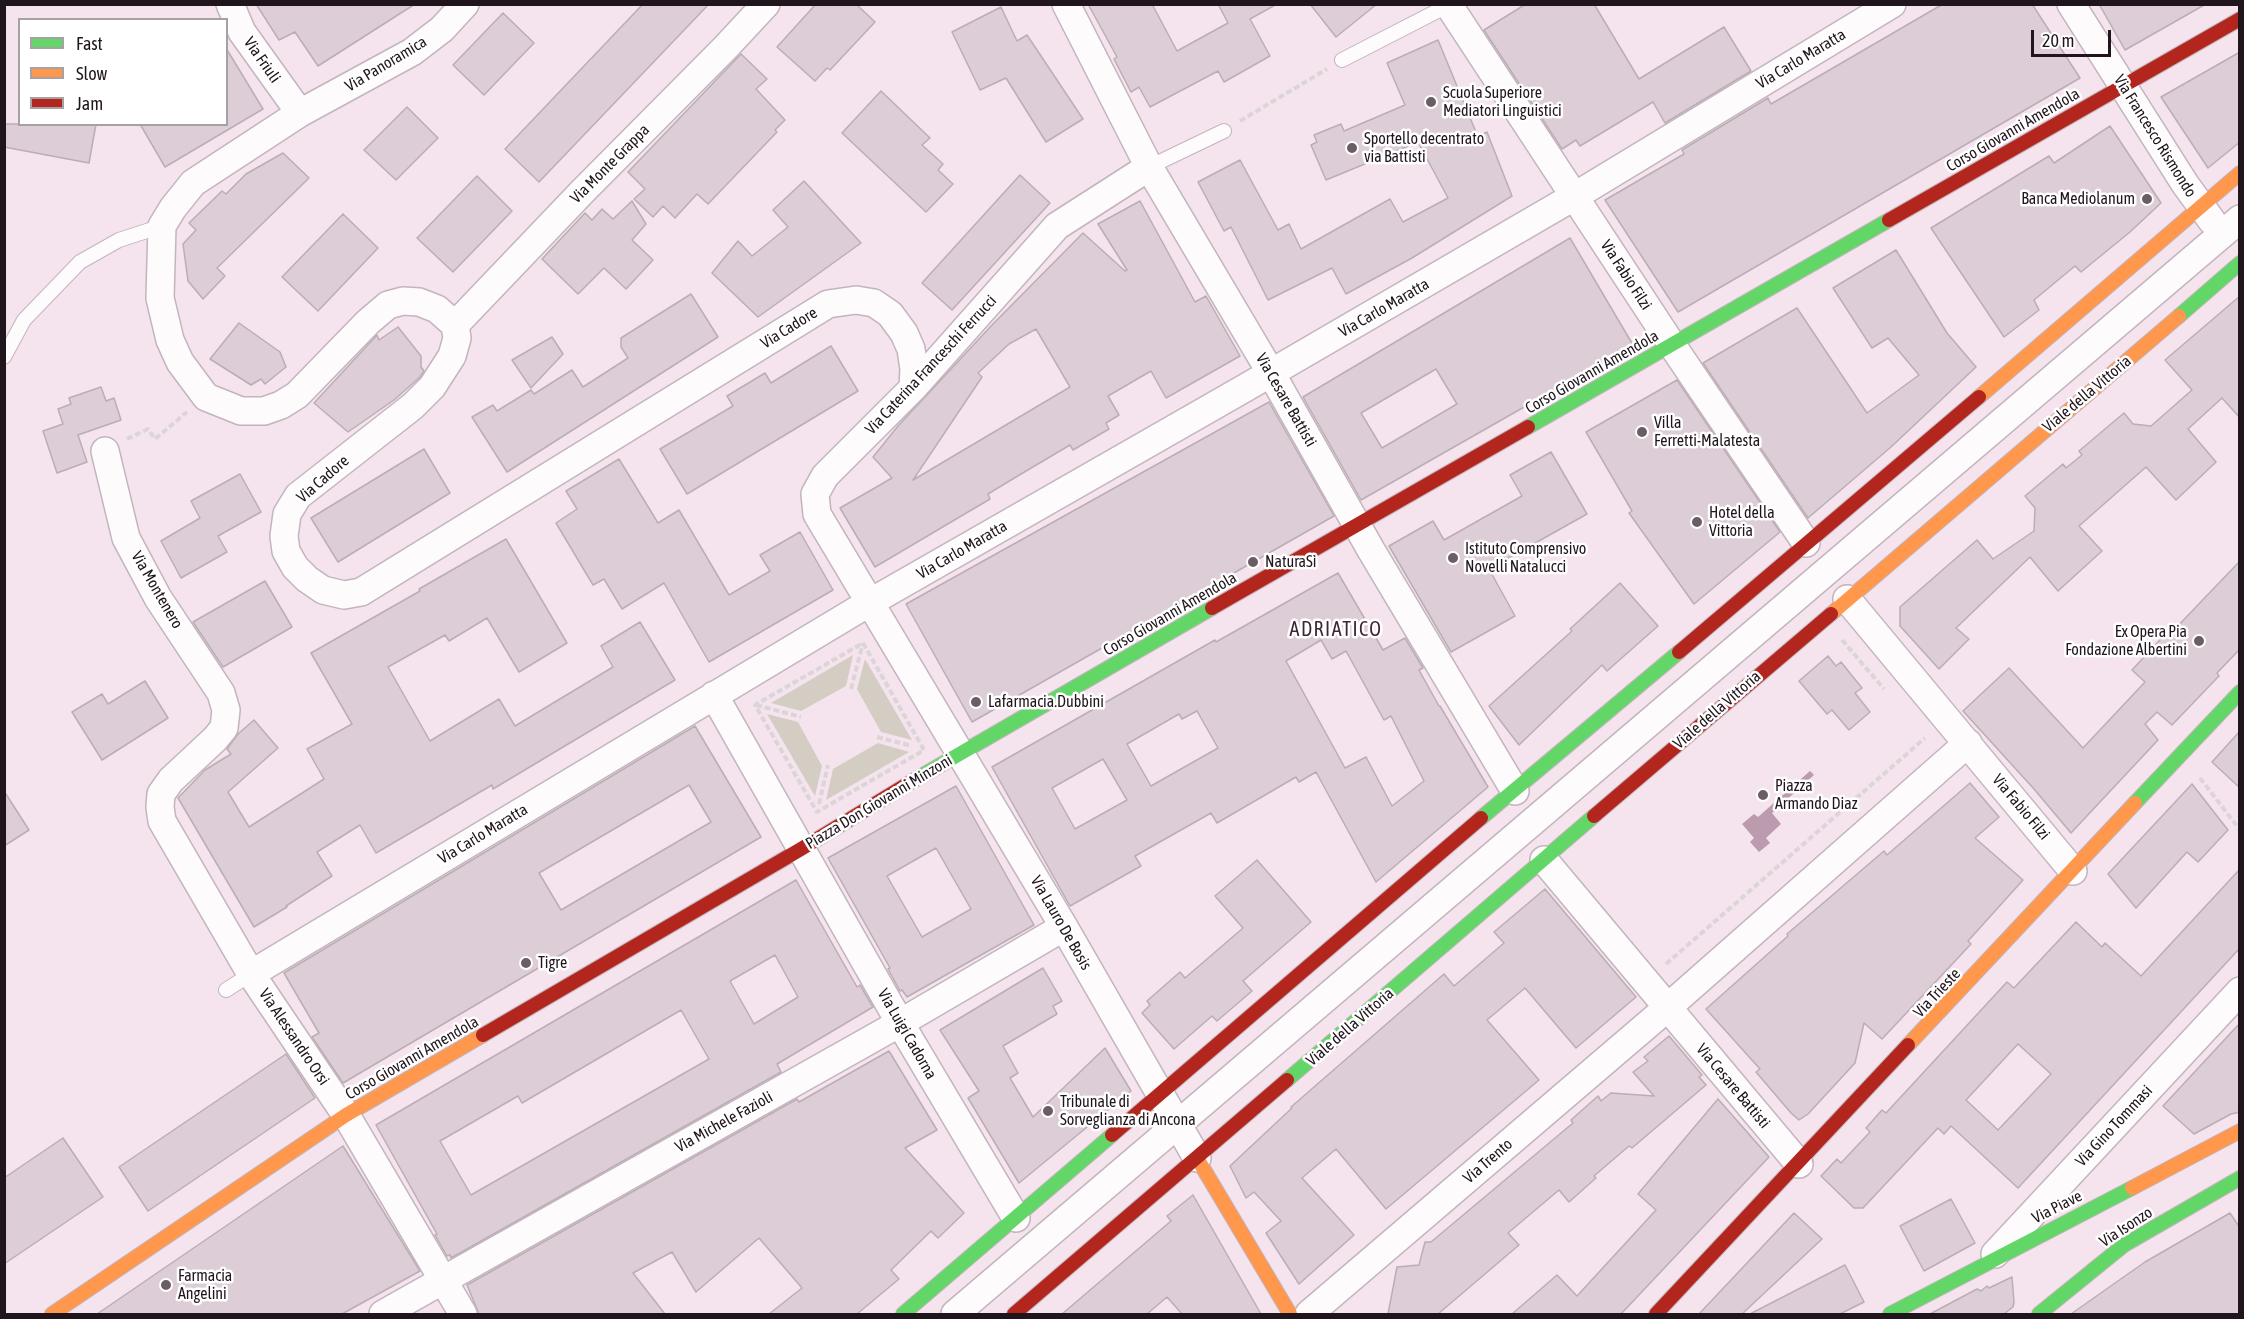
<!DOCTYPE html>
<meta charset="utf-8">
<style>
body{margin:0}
#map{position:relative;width:2244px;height:1319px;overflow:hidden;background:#f5e3ed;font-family:"Asap Condensed",sans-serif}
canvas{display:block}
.frame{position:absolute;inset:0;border:6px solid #20151c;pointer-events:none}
.legend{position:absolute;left:18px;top:18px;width:210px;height:108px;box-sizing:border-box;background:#fff;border:2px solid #a6a1a4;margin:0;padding:8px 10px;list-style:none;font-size:18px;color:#20151c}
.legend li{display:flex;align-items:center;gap:12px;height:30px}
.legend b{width:30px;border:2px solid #a6a1a4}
.scale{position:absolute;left:2031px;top:30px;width:80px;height:27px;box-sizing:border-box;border:3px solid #20151c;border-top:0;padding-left:8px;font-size:18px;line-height:21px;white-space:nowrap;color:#20151c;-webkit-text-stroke:4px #fff;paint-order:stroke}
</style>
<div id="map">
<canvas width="2244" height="1319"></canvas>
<div class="frame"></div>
<ul class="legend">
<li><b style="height:8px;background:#63d668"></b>Fast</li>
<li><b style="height:8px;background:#ff974d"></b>Slow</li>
<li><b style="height:8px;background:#b3261e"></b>Jam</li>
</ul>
<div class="scale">20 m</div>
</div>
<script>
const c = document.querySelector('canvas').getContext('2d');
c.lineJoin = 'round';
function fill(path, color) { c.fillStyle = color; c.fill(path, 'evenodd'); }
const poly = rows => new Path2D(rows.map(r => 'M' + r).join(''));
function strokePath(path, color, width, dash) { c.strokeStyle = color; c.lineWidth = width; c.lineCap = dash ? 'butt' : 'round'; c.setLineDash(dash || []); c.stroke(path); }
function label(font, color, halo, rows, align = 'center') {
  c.font = font + ' "Asap Condensed",sans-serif'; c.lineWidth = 5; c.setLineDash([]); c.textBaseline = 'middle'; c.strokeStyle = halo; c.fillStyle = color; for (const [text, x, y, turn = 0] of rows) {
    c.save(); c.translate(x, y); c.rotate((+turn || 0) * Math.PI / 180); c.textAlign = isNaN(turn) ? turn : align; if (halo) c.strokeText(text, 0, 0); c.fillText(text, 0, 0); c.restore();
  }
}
const green = poly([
 [853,655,846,686,801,711,771,703],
 [865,659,912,740,881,732,857,689],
 [767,714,798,722,822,766,815,796],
 [878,743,909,752,826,800,833,769]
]);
const water = poly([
 [1810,771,1814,775,1772,813,1781,824,1766,838,1770,843,1759,852,1750,842,1754,838,1742,824,1754,814,1758,817]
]);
const building = poly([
 [256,4,415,4,318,66,295,32,279,40,256,4],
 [643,4,709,4,539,182,505,149,643,4],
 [816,4,856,4,875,22,830,70,827,68,815,81,777,47,816,4],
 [1088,4,1152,4,1177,51,1228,23,1218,4,1277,4,1250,19,1270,56,1224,82,1218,71,1150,107,1139,87,1131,92,1114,59,1117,57,1088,4],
 [1310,4,1377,4,1336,37,1310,4],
 [1526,4,1594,4,1639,79,1724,27,1751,71,1665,123,1653,102,1580,146,1576,140,1562,149,1484,30,1526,4],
 [1943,4,2032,4,2080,78,1678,312,1605,200,1684,154,1682,150,1768,98,1771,104,1943,4],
 [2099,4,2206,4,2125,50,2099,4],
 [1001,7,1017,41,1027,35,1083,119,1046,142,1006,78,980,90,952,32,1001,7],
 [503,13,534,43,484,95,453,65,503,13],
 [1438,40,1478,137,1487,132,1512,196,1412,258,1346,294,1332,268,1268,300,1231,227,1224,231,1198,182,1240,160,1278,230,1289,224,1301,249,1390,199,1403,222,1448,198,1418,142,1326,180,1311,145,1317,142,1314,135,1341,124,1344,131,1405,105,1387,63,1438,40],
 [226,48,263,109,165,167,140,124,226,124,226,48],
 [2240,52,2240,142,2208,168,2161,97,2240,52],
 [741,54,767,79,756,89,785,120,775,130,777,132,708,204,697,194,675,218,663,206,653,217,634,199,645,189,628,172,741,54],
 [881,91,930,138,922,145,943,164,938,170,953,184,926,212,842,133,881,91],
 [407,107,438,138,396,180,364,150,407,107],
 [4,124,96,124,89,163,4,147,4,124],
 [2110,126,2161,203,2130,232,2081,272,2075,266,2034,300,2039,310,2004,337,1931,228,2049,156,2054,163,2110,126],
 [283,153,309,178,217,268,225,276,203,299,188,281,183,244,196,230,189,223,222,191,226,194,246,174,283,153],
 [1020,175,1050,203,952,310,922,283,1020,175],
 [477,176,512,211,453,272,417,238,477,176],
 [804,181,861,243,758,317,712,273,738,241,752,256,788,227,773,210,804,181],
 [632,201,646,224,632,240,653,260,626,289,604,268,578,294,542,259,585,213,592,220,602,209,613,219,632,201],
 [1140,201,1195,302,1206,296,1240,356,1166,398,1151,371,1108,396,1119,415,1106,423,1109,429,1073,450,1070,445,1016,477,988,494,990,499,875,567,840,508,892,478,873,457,898,426,992,325,1083,233,1125,271,1127,270,1098,224,1140,201],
 [1036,329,1070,387,913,480,982,377,978,373,1009,344,1036,329],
 [343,214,378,248,318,311,282,277,343,214],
 [1570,238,1633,345,1361,500,1303,397,1570,238],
 [1436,369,1457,404,1382,448,1361,413,1436,369],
 [1896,250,1947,333,1976,367,1891,447,1808,518,1703,363,1797,308,1867,413,1919,375,1888,338,1872,348,1833,288,1896,250],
 [691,294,718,337,507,472,472,417,493,405,497,411,531,390,534,394,572,370,583,387,628,358,621,347,621,338,691,294],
 [2240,296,2240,418,2222,398,2188,429,2216,462,2176,500,2146,467,2079,526,2102,551,2058,591,2030,557,1956,628,1969,639,1939,669,1900,626,1900,607,1977,540,1993,559,2034,531,2035,508,2025,496,2063,464,2066,468,2082,455,2079,451,2124,413,2133,424,2151,426,2192,390,2165,360,2240,296],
 [239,323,280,352,286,367,265,384,261,379,251,385,210,359,239,323],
 [398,327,421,356,421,367,424,371,420,377,394,400,348,432,314,403,377,335,379,340,398,327],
 [552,337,563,354,531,388,512,360,552,337],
 [831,346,858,391,687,494,660,449,733,406,727,396,765,373,771,383,831,346],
 [1677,380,1780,532,1694,604,1629,513,1632,511,1586,432,1677,380],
 [101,387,106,401,114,398,121,420,78,435,87,462,57,473,43,431,63,424,58,409,71,404,69,398,101,387],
 [1269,402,1334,516,972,722,906,604,1269,402],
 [424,449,450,493,338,562,311,518,424,449],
 [1551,452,1587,514,1489,569,1515,616,1451,652,1389,546,1433,521,1444,540,1522,496,1510,475,1551,452],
 [619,459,658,523,679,510,729,595,770,571,760,555,800,532,833,590,709,662,664,583,622,609,604,579,593,585,556,523,577,509,566,491,619,459],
 [240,474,261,512,218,536,227,552,181,578,161,541,200,518,191,501,240,474],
 [506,539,567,643,519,672,487,618,449,641,445,635,388,667,430,741,499,699,515,726,613,667,601,646,640,622,675,680,493,789,492,785,376,853,360,825,317,852,332,876,286,906,287,907,254,927,178,798,205,770,231,754,227,749,238,734,254,720,278,748,228,792,249,827,324,779,307,749,352,724,311,653,420,591,419,589,506,539],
 [2240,561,2240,649,2217,673,2219,676,2172,725,2157,712,2145,724,2158,740,2071,833,2034,789,1963,711,2009,668,2083,748,2145,682,2132,670,2170,629,2172,632,2240,561],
 [1338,573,1383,650,1405,638,1423,668,1419,670,1439,706,1440,706,1488,787,1376,882,1316,772,1299,782,1296,777,1217,823,1211,813,1135,856,1141,866,1070,906,992,767,1215,640,1216,642,1338,573],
 [1321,640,1332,659,1346,651,1384,720,1391,716,1424,781,1392,806,1366,757,1345,768,1286,661,1321,640],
 [1197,711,1218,748,1151,786,1127,744,1179,714,1182,719,1197,711],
 [1103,759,1127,800,1075,829,1052,788,1103,759],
 [265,581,292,627,223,667,193,622,265,581],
 [1620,583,1658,626,1607,671,1602,665,1519,745,1489,706,1572,631,1570,629,1620,583],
 [1828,656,1836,666,1841,662,1862,688,1855,693,1870,712,1849,730,1832,710,1827,714,1799,681,1828,656],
 [145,681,168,718,102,760,72,712,102,694,108,704,145,681],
 [695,726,761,837,343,1083,312,1037,319,1033,284,973,695,726],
 [689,785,711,822,561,910,539,873,689,785],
 [2240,731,2240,788,2212,762,2240,731],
 [1970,783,1999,817,1975,838,2023,880,1968,941,1971,944,1882,1039,1864,1023,1855,1063,1808,1114,1799,1120,1791,1113,1756,1072,1760,1069,1706,1009,1788,936,1787,934,1884,851,1887,855,1970,783],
 [2192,784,2228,830,2198,862,2187,852,2136,908,2108,874,2192,784],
 [956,786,1034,925,907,997,902,990,900,991,888,969,890,968,828,858,956,786],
 [936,848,971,909,922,937,887,876,936,848],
 [4,791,29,830,4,846,4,791],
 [1257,860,1311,922,1243,981,1252,991,1217,1021,1212,1016,1174,1049,1142,1013,1150,1005,1147,1001,1180,972,1185,978,1243,928,1215,896,1257,860],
 [2240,869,2240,948,2018,1188,1951,1126,1944,1134,1938,1128,1863,1208,1854,1208,1821,1176,1837,1159,1841,1163,1870,1132,1866,1128,1882,1110,1886,1113,2007,982,2014,988,2076,922,2102,947,2105,943,2141,976,2240,869],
 [2018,1044,2051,1074,1998,1130,1966,1100,2018,1044],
 [796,880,857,987,860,985,873,1007,777,1064,781,1072,451,1258,450,1255,447,1256,435,1235,437,1234,376,1125,796,880],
 [775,955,798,997,754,1024,730,981,775,955],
 [681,1010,709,1059,471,1195,440,1141,518,1096,522,1103,681,1010],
 [1545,889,1636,997,1576,1048,1525,988,1487,1020,1539,1080,1386,1209,1336,1149,1302,1178,1354,1235,1299,1284,1266,1233,1281,1221,1254,1192,1246,1198,1230,1166,1292,1108,1291,1107,1444,974,1454,986,1504,943,1494,932,1545,889],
 [1043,968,1062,1001,1053,1006,1057,1014,1003,1046,1018,1073,1010,1078,1033,1117,1105,1048,1131,1091,1019,1183,968,1098,979,1091,940,1030,1043,968],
 [2240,1023,2240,1112,2231,1114,2194,1134,2163,1106,2240,1023],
 [1669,1036,1702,1075,1699,1077,1706,1085,1632,1148,1629,1146,1594,1176,1596,1178,1569,1202,1559,1190,1508,1233,1519,1245,1438,1314,1388,1314,1397,1267,1419,1265,1425,1242,1431,1242,1573,1123,1571,1120,1598,1096,1601,1101,1611,1093,1654,1096,1633,1072,1648,1061,1644,1057,1669,1036],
 [889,1051,937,1130,905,1148,964,1213,938,1238,931,1231,891,1270,899,1279,857,1314,769,1314,802,1288,759,1238,696,1292,672,1252,633,1273,665,1314,479,1314,467,1285,797,1099,799,1102,889,1051],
 [286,1054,315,1098,148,1211,119,1167,286,1054],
 [1718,1099,1769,1157,1621,1314,1512,1314,1557,1275,1577,1296,1656,1210,1638,1194,1718,1099],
 [63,1138,103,1197,4,1264,4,1178,63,1138],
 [343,1146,420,1271,342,1314,97,1314,343,1146],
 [1193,1195,1261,1314,1182,1314,1167,1297,1147,1314,1062,1314,1171,1221,1167,1216,1193,1195],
 [1951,1199,1975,1243,1924,1271,1900,1226,1951,1199],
 [1794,1213,1822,1239,1742,1314,1699,1314,1794,1213],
 [2230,1213,2240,1228,2240,1314,2071,1314,2145,1262,2230,1213],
 [1845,1265,1864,1302,1840,1314,1750,1314,1845,1265],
 [2012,1277,2014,1302,2013,1307,2004,1314,1930,1314,1977,1289,1981,1291,1987,1286,1989,1288,2012,1277]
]);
const path = poly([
 [1240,121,1327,69],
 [127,439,148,429,155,439,187,412],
 [1842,640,1884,689],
 [863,643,924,750,817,812,755,705,863,643],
 [851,689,863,643],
 [756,705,801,717],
 [877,737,912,746],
 [2200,778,2240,830],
 [819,804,828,765],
 [1666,964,1925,738]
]);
const lane = poly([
 [1342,60,1449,5],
 [1149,167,1224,131],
 [4,357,24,320,80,262,119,240,162,226],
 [226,990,251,974]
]);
const street = poly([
 [230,4,242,32,300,113],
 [465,4,442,29,412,52,300,113,193,183,173,208,162,226,160,298,170,340,180,362,206,397,241,411,264,411,281,405,297,395,368,322,388,305,403,301,419,302,437,309,455,325,457,338,452,356,432,387,413,406,298,496,287,514,284,536,286,551,295,567,307,579,323,590,344,595,361,592,828,304,856,300,874,303,890,314,904,333,911,349,914,369,913,388],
 [1066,4,1149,167,1271,373,1371,550,1515,791],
 [1448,4,1672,345,1806,543],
 [2071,4,2185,184,2212,221],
 [1149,167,1057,226,913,388,825,476,815,494,817,514,1064,927,1197,1158],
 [455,325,581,193,726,47,766,4],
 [105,451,126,538,158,598,221,693,226,710,224,728,215,739,171,780,161,794,160,807,162,821,251,974,346,1115,463,1314],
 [1847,599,2073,871],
 [714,695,900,1023,1016,1218],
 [1544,860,1799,1164],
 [251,974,862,607,1245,388,1575,196,1892,4],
 [1995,1254,2240,991],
 [383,1314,900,1023,1064,927],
 [955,1314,2240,219],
 [1309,1314,1667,1008,1968,743]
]);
const fast = poly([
 [2179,316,2240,263],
 [1528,427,1889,220],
 [911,782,1212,608],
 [2135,803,2240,692],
 [1481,818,1679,652],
 [1287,1080,1594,816],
 [903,1314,1112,1135],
 [1890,1314,2132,1188],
 [2039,1314,2124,1245,2240,1178]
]);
const slow = poly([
 [1979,397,2240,173],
 [1831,614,2179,316],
 [1908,1045,2135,803],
 [1197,1158,1290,1314],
 [2132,1188,2240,1131],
 [52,1314,346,1115,483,1035]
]);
const jam = poly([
 [1889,220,2240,19],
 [1212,608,1528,427],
 [1679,652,1979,397],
 [1594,816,1831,614],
 [483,1035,801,849,911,782],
 [1112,1135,1481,818],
 [1014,1314,1287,1080],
 [1656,1314,1908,1045]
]);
const markers = [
 [1431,102,6,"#6b5d65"],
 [1352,148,6,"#6b5d65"],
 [2147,199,6,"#6b5d65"],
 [1642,432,6,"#6b5d65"],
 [1697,522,6,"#6b5d65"],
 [1453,558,6,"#6b5d65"],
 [1253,562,6,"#6b5d65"],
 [2199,641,6,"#6b5d65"],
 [976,702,6,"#6b5d65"],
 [1763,795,6,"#6b5d65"],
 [526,963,6,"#6b5d65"],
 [1048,1111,6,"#6b5d65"],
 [166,1285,6,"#6b5d65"]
];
const streetNames = [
 ["Via Carlo Maratta",1801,59,-31],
 ["Via Friuli",262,60,55],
 ["Via Panoramica",386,64,-31],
 ["Corso Giovanni Amendola",2013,130,-30],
 ["Via Francesco Rismondo",2155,136,58],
 ["Via Monte Grappa",610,164,-45],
 ["Via Fabio Filzi",1626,275,57],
 ["Via Carlo Maratta",1384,308,-30],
 ["Via Cadore",789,328,-32],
 ["Via Caterina Franceschi Ferrucci",931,365,-47],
 ["Corso Giovanni Amendola",1592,372,-30],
 ["Viale della Vittoria",2087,394,-40],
 ["Via Cesare Battisti",1286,400,60],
 ["Via Cadore",323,479,-41],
 ["Via Carlo Maratta",962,550,-30],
 ["Via Montenero",157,590,60],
 ["Corso Giovanni Amendola",1170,614,-30],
 ["Viale della Vittoria",1717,710,-41],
 ["Piazza Don Giovanni Minzoni",879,802,-31],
 ["Via Fabio Filzi",2021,807,50],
 ["Via Carlo Maratta",483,834,-31],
 ["Via Lauro De Bosis",1061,923,60],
 ["Via Trieste",1937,993,-47],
 ["Viale della Vittoria",1350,1027,-41],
 ["Via Luigi Cadorna",907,1034,60],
 ["Via Alessandro Orsi",294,1037,56],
 ["Corso Giovanni Amendola",412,1058,-30],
 ["Via Cesare Battisti",1733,1086,50],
 ["Via Michele Fazioli",724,1122,-29],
 ["Via Gino Tommasi",2114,1126,-47],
 ["Via Trento",1488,1161,-41],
 ["Via Piave",2057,1207,-27],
 ["Via Isonzo",2126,1227,-33]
];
const poiNames = [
 ["Scuola Superiore",1443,93],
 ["Mediatori Linguistici",1443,111],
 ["Sportello decentrato",1364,139],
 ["via Battisti",1364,157],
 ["Banca Mediolanum",2135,199,"right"],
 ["Villa",1654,423],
 ["Ferretti-Malatesta",1654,441],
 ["Hotel della",1709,513],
 ["Vittoria",1709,531],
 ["Istituto Comprensivo",1465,549],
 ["Novelli Natalucci",1465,567],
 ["NaturaSì",1265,562],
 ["Ex Opera Pia",2187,632,"right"],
 ["Fondazione Albertini",2187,650,"right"],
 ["Lafarmacia.Dubbini",988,702],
 ["Piazza",1775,786],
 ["Armando Diaz",1775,804],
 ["Tigre",538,963],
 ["Tribunale di",1060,1102],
 ["Sorveglianza di Ancona",1060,1120],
 ["Farmacia",178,1276],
 ["Angelini",178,1294]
];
const quarterNames = [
 ["ADRIATICO",1336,630]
];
fill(green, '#d4cdc3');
fill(water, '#bc9bae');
fill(building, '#ddcdd6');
strokePath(building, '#bbadb5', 1.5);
strokePath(lane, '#c2b5bd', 16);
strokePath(street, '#c2b5bd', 30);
strokePath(fast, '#c2b5bd', 16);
strokePath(slow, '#c2b5bd', 16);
strokePath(jam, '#c2b5bd', 16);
strokePath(path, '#dbd5d8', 4, [6, 3]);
strokePath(lane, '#fefbfc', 14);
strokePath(street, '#fefbfc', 27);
strokePath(fast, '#63d668', 14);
strokePath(slow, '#ff974d', 14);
strokePath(jam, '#b3261e', 14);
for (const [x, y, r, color] of markers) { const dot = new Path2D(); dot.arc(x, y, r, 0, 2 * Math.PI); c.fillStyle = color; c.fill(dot); strokePath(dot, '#fff', 2); }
label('16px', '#20151c', '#fff', streetNames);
label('16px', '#20151c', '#fff', poiNames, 'left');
c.letterSpacing = '1.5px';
label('20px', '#3f2635', '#fff', quarterNames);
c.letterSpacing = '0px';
</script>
